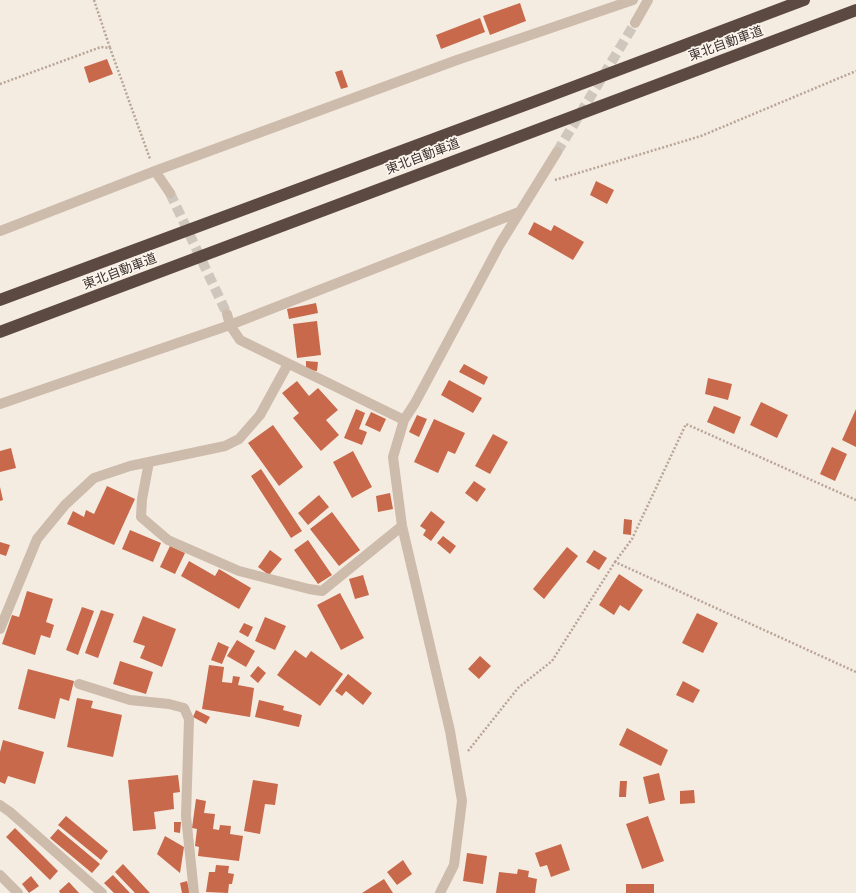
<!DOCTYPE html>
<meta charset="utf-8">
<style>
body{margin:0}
canvas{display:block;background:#f4ebe1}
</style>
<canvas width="856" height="893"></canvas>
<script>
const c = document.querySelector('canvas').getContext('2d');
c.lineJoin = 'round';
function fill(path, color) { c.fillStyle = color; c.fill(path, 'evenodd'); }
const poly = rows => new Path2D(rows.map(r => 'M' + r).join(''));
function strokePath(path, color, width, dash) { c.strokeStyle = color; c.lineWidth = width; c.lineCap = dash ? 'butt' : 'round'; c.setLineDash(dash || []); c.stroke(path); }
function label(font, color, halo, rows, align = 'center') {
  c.font = font + ' "Space Grotesk","Noto Sans JP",sans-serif'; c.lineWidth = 3.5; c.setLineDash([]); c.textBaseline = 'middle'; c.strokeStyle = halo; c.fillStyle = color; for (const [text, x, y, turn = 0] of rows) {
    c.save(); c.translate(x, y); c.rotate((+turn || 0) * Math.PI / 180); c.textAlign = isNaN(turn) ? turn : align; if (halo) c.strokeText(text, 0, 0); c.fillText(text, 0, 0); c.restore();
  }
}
const building = poly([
 [520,3,526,21,490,35,483,16],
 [480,18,485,32,441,49,436,35],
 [107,59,113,74,89,83,84,67],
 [342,70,348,87,341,89,335,72],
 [596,181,614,190,607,204,590,195],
 [534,222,551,231,554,225,584,242,573,260,528,234],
 [316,303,318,313,289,319,287,309],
 [317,321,321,355,297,358,293,324],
 [306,361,318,362,317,371,306,370],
 [464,364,488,377,484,385,459,372],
 [708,378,732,384,728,400,705,394],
 [449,380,482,398,473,413,441,395],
 [297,381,309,396,318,388,338,410,326,420,339,435,321,451,293,418,299,413,282,393],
 [761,402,788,415,777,438,750,425],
 [714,406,741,417,734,434,707,422],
 [356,409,365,413,359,429,367,432,362,445,344,438],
 [856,409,856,447,842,440],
 [371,412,386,419,380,432,365,425],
 [417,415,427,419,419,437,409,432],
 [434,419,465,433,455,454,448,451,438,473,414,462],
 [273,425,303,467,279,486,248,443],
 [493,434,508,442,490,474,475,466],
 [832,447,847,454,835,481,820,474],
 [11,448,16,468,0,472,0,451],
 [353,451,372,487,352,498,333,462],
 [261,469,302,531,291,538,251,476],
 [474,481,486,489,477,502,465,493],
 [107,486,135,499,114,545,67,524,73,511,84,517,86,510,94,514],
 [0,487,3,500,0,501],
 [390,493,393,509,378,512,376,496],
 [319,495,329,507,308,525,298,513],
 [431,511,445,522,431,541,423,535,426,530,420,526],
 [332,512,360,550,339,566,310,529],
 [624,519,632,520,631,535,623,534],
 [130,530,161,543,153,562,122,549],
 [443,536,456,546,450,554,437,543],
 [308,540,332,575,318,584,294,550],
 [0,542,10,545,6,556,0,554],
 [170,546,185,553,175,574,160,567],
 [567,547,578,556,544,599,533,589],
 [270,550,282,559,269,575,258,567],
 [594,550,607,558,599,570,586,562],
 [189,561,215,576,219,569,251,588,239,609,181,576],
 [619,574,643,590,629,611,620,605,614,615,599,605],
 [363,575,369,595,355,599,349,579],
 [27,591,53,599,46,622,54,625,50,638,41,635,35,655,2,644,12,615,19,617],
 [340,593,364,638,341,650,317,605],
 [82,607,94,611,78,655,66,650],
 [101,610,114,614,98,658,85,653],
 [697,613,718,623,703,653,682,643],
 [143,616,176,629,162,667,140,658,145,646,133,642],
 [265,617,286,626,275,650,255,641],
 [244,623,253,627,248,637,239,632],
 [237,640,255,651,246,667,227,656],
 [218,642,229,647,222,664,211,660],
 [295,650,306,658,311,651,343,674,320,706,277,675],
 [480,656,491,666,479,679,468,669],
 [120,661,153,672,146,694,113,684],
 [209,665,224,667,222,682,232,683,233,676,240,677,238,685,254,688,250,717,202,709],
 [258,666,266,673,258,683,250,676],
 [28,669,74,681,69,701,60,698,55,719,18,709],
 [348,674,372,693,363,705,346,691,342,696,335,691],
 [683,681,700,690,693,703,676,695],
 [77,698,93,701,91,708,122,715,113,757,67,747],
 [259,700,284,706,283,710,302,715,299,727,255,717],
 [196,710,210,717,206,724,193,717],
 [627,728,668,750,661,766,619,745],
 [3,740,44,752,35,784,8,776,5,784,0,782,0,752],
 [659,773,665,800,649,804,643,777],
 [178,775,180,792,173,793,174,809,154,812,156,829,133,831,128,780],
 [253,780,278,784,275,805,265,804,260,834,244,831],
 [620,781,627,781,626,797,619,797],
 [694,790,695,803,680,804,680,791],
 [196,799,206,801,204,813,215,814,213,829,219,830,220,825,231,826,230,834,243,836,239,861,198,856,199,847,195,846,197,829,192,828],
 [66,816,108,851,101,860,58,825],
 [648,816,664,861,642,869,626,824],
 [174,822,181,822,180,833,174,832],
 [15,828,58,871,50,880,6,837],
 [58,829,100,864,92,873,50,838],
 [165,836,184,847,180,873,157,854],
 [561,844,570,870,551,877,547,865,540,867,535,853],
 [467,853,487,856,483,884,463,881],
 [403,860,412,874,397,885,387,872],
 [123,864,150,893,135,893,115,872],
 [216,865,229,866,228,873,234,874,232,884,229,884,228,893,206,892,209,872,215,872],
 [518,869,529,871,528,877,537,879,535,893,496,893,499,872,517,874],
 [113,875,130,893,114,893,104,883],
 [31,876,39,886,29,893,22,884],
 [384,879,393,893,362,893],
 [187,881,190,893,182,893,180,883],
 [69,882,79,893,60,893,59,891],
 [626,884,654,884,654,893,626,893]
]);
const minorTunnel = poly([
 [557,152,635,23],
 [170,193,227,314]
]);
const path = poly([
 [94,0,110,48],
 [0,84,101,47,110,48,150,159],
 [555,180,701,136,856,71],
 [615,562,632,539,686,424,856,500],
 [468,751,518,688,552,661,615,562,856,672]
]);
const minor = poly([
 [635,23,648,0],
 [155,171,170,193],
 [0,231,155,171,457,60,633,0],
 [227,314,230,325,240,340,404,420],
 [0,404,230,325,519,212],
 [149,462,142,499,141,517,168,540,239,571,309,589,322,591,402,526],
 [0,629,37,539,65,505,94,478,130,466,225,446,239,439,260,415,288,364],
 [79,684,130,700,169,704,184,708,189,719,186,816,194,893],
 [0,805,10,812,102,893],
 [0,875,18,893],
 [440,893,454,865,462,801,450,731,402,526,393,457,404,420,415,403,500,244,557,152]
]);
const highway = poly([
 [0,300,536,101,804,0],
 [0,332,856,10]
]);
const streetNames = [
 ["東北自動車道",726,44,-20],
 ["東北自動車道",423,157,-21],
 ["東北自動車道",120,272,-21]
];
fill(building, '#c8694b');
strokePath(minorTunnel, '#cfc6bd', 10, [10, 5]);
strokePath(path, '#b9a596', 2.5, [2, 2]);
strokePath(minor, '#cdbbac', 10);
strokePath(highway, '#5c4a42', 12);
label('13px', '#3b302b', '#fbf5ee', streetNames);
</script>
